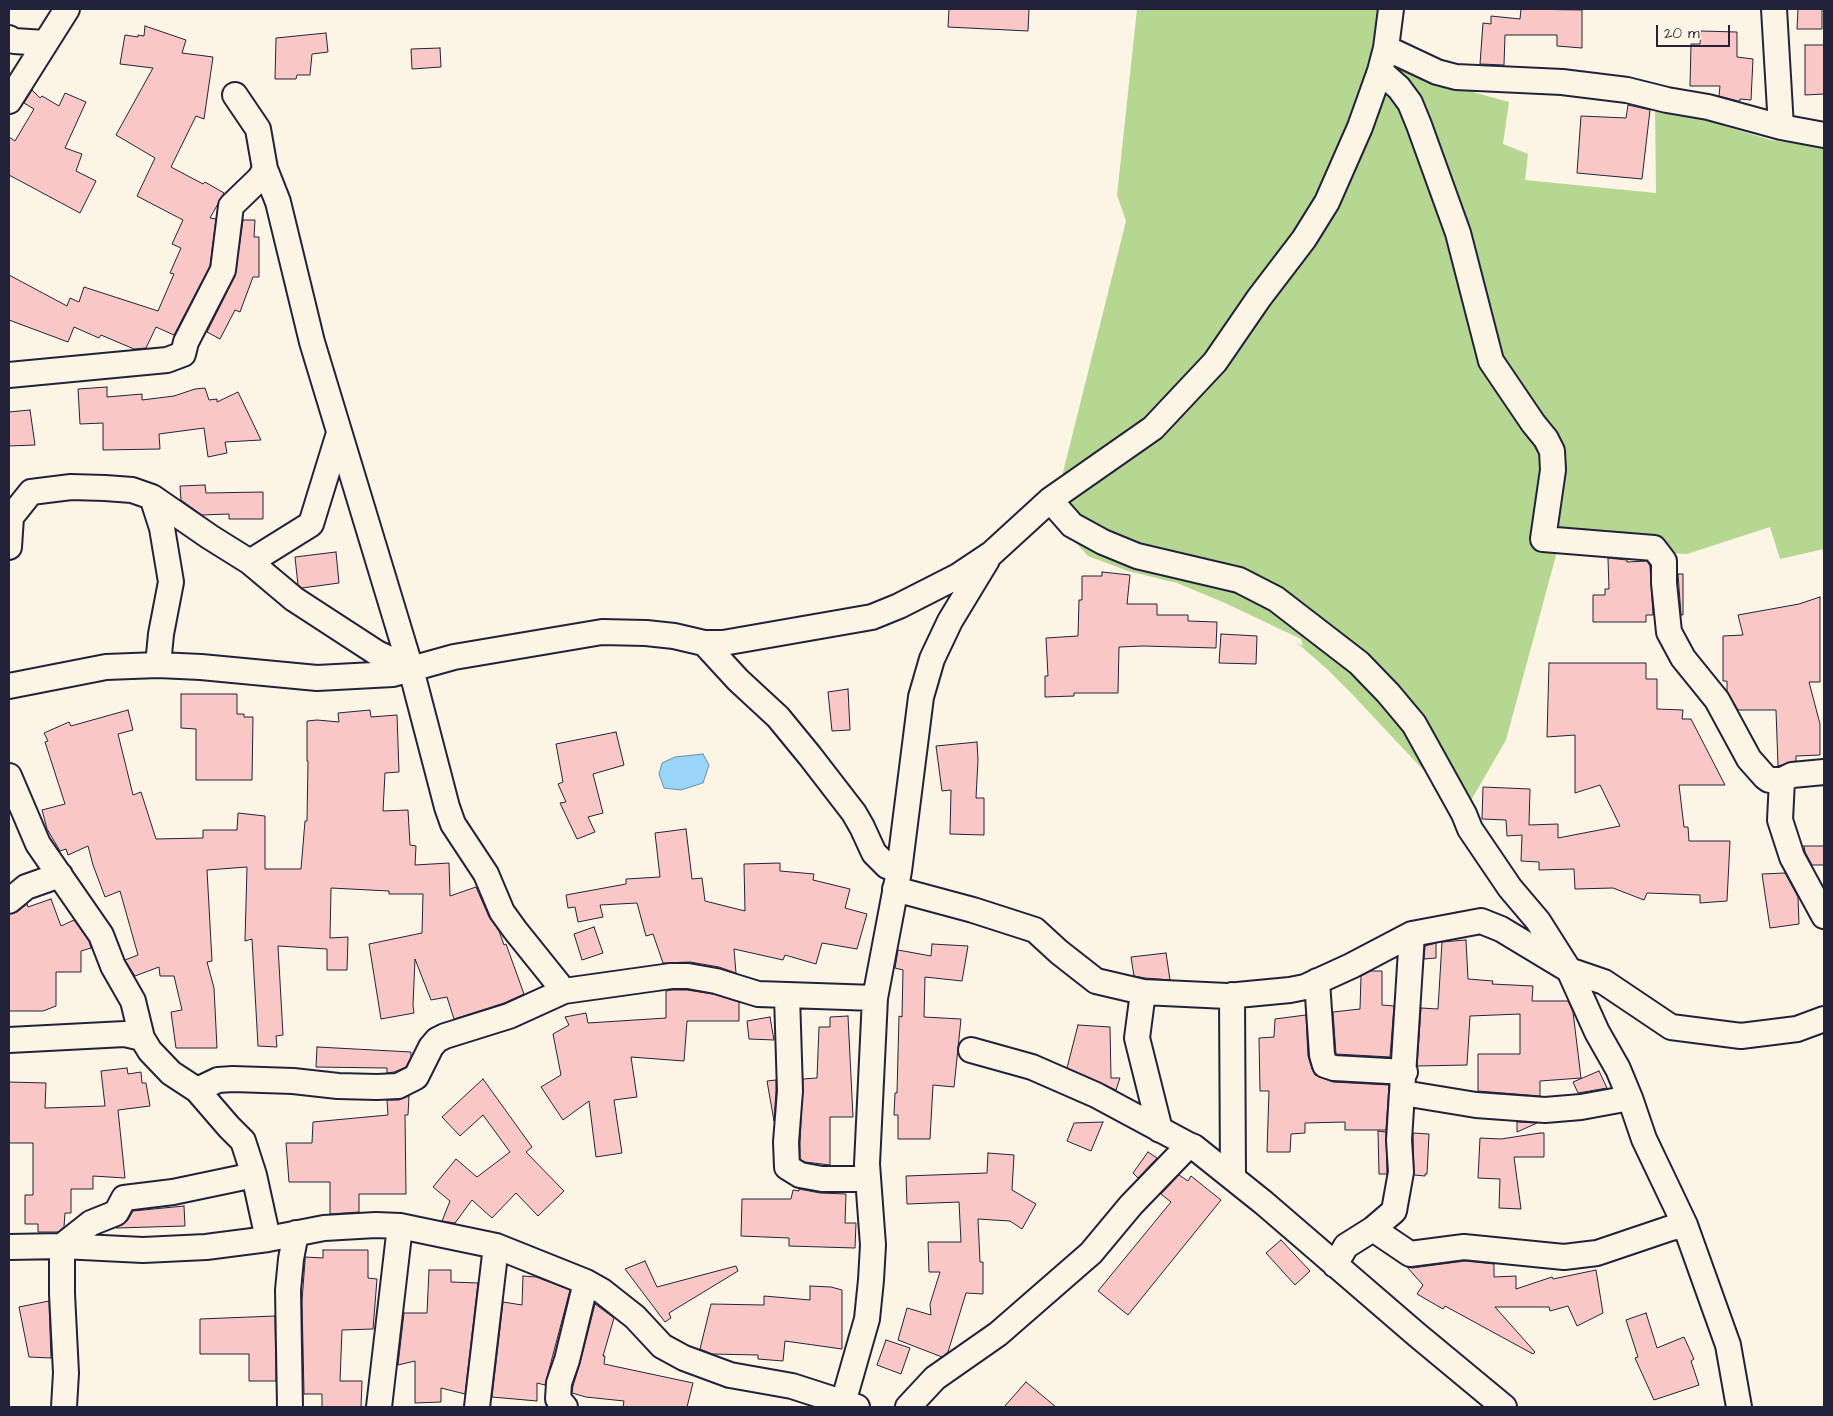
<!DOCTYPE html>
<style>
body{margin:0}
#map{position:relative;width:1833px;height:1416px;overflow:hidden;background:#fcf5e5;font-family:"Architects Daughter",sans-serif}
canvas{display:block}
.frame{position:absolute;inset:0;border:10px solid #22223b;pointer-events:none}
.scale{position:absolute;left:1656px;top:25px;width:74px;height:22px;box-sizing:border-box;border:2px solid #22223b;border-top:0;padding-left:6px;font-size:15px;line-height:18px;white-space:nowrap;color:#22223b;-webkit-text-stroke:4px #fcf5e5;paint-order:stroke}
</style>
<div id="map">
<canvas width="1833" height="1416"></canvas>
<div class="frame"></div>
<div class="scale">20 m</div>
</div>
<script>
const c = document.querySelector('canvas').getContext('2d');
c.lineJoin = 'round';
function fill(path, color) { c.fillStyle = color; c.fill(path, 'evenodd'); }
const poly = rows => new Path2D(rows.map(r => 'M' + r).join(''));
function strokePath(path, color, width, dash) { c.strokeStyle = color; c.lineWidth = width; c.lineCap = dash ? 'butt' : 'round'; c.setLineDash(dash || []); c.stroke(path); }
const green = poly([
 [1137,9,1380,9,1414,64,1451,86,1509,102,1503,144,1528,154,1525,180,1656,193,1655,105,1771,140,1824,148,1824,549,1780,559,1770,527,1687,554,1558,548,1506,740,1466,809,1443,791,1352,694,1327,669,1296,642,1303,646,1301,639,1225,603,1177,583,1128,571,1088,556,1063,529,1055,504,1126,221,1117,195]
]);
const water = poly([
 [703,754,709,765,703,783,681,790,664,788,659,774,662,763,675,757,703,754]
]);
const building = poly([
 [949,9,1029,9,1028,31,948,27,949,9],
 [1521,9,1582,10,1582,48,1557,46,1557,35,1505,35,1504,65,1480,64,1483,23,1491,24,1491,16,1520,19,1521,9],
 [1798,9,1822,9,1822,29,1797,29,1798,9],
 [145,26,186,40,182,53,213,57,204,119,196,116,171,167,203,184,205,182,224,193,210,218,216,219,210,266,174,335,156,327,146,348,134,349,101,335,99,338,74,327,68,342,9,320,9,275,67,306,70,298,79,302,84,287,158,311,174,274,170,273,181,248,172,244,183,220,137,196,155,158,116,135,153,68,120,64,125,35,138,37,138,35,144,36,145,26],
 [1701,31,1737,32,1737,57,1753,59,1751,100,1740,99,1740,101,1738,101,1719,96,1720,86,1690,86,1691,44,1700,44,1701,31],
 [326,33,328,52,312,54,310,75,297,75,296,79,275,79,276,38,326,33],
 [1805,45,1824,45,1824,94,1805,95,1805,45],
 [440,48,441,67,412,69,411,49,440,48],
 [32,90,40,98,42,96,59,106,65,93,86,102,65,148,82,154,76,171,96,181,80,213,9,175,9,137,15,141,34,109,24,103,32,90],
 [1628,105,1650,110,1642,179,1577,173,1581,116,1626,118,1628,105],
 [243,220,255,220,254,237,259,237,259,277,253,277,240,312,235,310,220,339,207,332,235,276,243,220],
 [107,387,107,397,142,394,142,400,174,396,195,389,205,388,209,400,217,399,217,402,238,392,261,440,225,442,227,453,208,457,204,428,159,434,160,449,103,450,103,423,80,424,78,389,107,387],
 [30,410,35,445,9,446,9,412,30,410],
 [205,485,206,493,263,492,263,519,229,519,229,514,202,515,181,500,180,486,205,485],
 [336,552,339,583,302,588,298,585,295,557,336,552],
 [1608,558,1627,560,1627,562,1647,561,1650,566,1653,615,1646,615,1646,622,1593,622,1593,595,1605,595,1605,589,1609,589,1608,558],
 [1102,572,1130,575,1127,604,1157,604,1157,615,1188,615,1188,621,1217,622,1216,648,1143,646,1119,647,1118,693,1074,693,1074,696,1045,697,1045,676,1048,676,1046,638,1078,636,1079,600,1082,600,1082,576,1102,576,1102,572],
 [1678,574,1683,574,1683,615,1681,615,1678,574],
 [1820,597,1820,682,1809,682,1820,724,1820,755,1796,756,1796,761,1778,766,1776,710,1738,710,1727,691,1727,681,1723,681,1723,636,1743,635,1738,615,1799,604,1820,597],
 [1221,634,1257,636,1256,664,1219,663,1221,634],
 [1549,663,1646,663,1646,679,1657,679,1657,709,1683,710,1682,719,1691,719,1725,785,1679,785,1684,827,1688,827,1689,841,1730,841,1727,901,1700,903,1700,895,1647,893,1644,900,1613,888,1575,889,1574,869,1539,870,1539,862,1521,861,1522,835,1507,836,1506,820,1482,819,1483,787,1530,789,1529,825,1558,824,1558,838,1620,826,1600,785,1575,793,1575,735,1547,737,1549,663],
 [848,689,850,730,832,731,828,692,848,689],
 [181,694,237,694,237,714,244,714,244,717,253,717,252,780,196,780,196,729,181,728,181,694],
 [128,710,133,730,118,734,133,795,141,792,156,839,203,838,203,830,237,830,238,813,265,816,265,869,301,869,305,821,307,821,308,761,307,761,307,721,317,720,339,722,338,713,370,710,371,717,397,715,399,772,385,773,383,811,408,810,410,845,416,846,415,865,449,863,450,896,476,887,489,917,499,931,504,945,506,944,524,994,504,1003,454,1019,447,997,431,1000,415,959,413,1005,414,1013,381,1019,369,944,422,933,423,894,389,894,389,891,331,888,330,938,348,937,347,970,327,970,327,949,278,946,283,1035,276,1036,277,1047,258,1046,252,939,245,941,247,867,207,870,212,961,207,962,214,988,217,1048,176,1048,171,1012,182,1010,174,976,160,976,159,967,135,976,125,960,138,955,120,891,105,897,93,865,88,846,68,855,66,849,60,851,47,829,42,810,65,804,45,742,48,741,44,733,69,722,71,726,128,710],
 [616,732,624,765,593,774,603,813,588,817,595,832,577,839,560,803,566,802,558,784,563,782,556,744,616,732],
 [977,742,978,760,976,798,984,798,984,835,950,834,951,790,942,791,936,746,977,742],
 [686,829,692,879,702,878,705,901,745,911,744,864,780,863,780,871,814,874,813,880,850,889,845,908,867,914,857,949,822,943,816,964,785,955,783,960,734,949,736,973,719,967,690,962,663,963,653,934,646,936,637,903,600,905,603,917,578,922,575,907,568,908,566,895,626,884,626,879,660,877,655,833,686,829],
 [1804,846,1824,846,1824,865,1812,865,1805,852,1804,846],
 [1785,873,1798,897,1799,924,1770,928,1762,874,1785,873],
 [51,899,61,926,74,920,89,941,91,948,81,951,81,972,56,972,56,1006,43,1011,9,1011,9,914,17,912,27,904,28,907,51,899],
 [594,927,603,953,582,960,574,934,594,927],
 [1466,940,1468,979,1493,981,1492,984,1533,986,1532,1001,1568,1001,1573,1012,1581,1078,1540,1081,1540,1096,1478,1091,1478,1054,1520,1054,1520,1014,1470,1016,1467,1065,1417,1066,1421,1008,1438,1009,1442,942,1466,940],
 [1436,943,1436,958,1424,959,1425,946,1436,943],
 [932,944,968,946,962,981,925,977,924,1017,961,1019,954,1087,933,1085,930,1139,898,1139,898,1115,894,1115,895,1093,897,1093,899,1016,902,1017,903,970,895,968,898,950,931,956,932,944],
 [1166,953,1170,980,1145,978,1134,976,1131,957,1166,953],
 [1371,971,1382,971,1382,1005,1394,1006,1390,1057,1336,1054,1333,1012,1360,1009,1361,976,1371,971],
 [672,990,687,990,713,994,739,1002,739,1021,687,1021,684,1061,631,1057,637,1097,614,1100,622,1153,596,1157,589,1101,563,1120,541,1087,561,1075,553,1034,569,1025,565,1017,586,1013,588,1023,666,1018,666,991,672,990],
 [1306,1015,1308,1056,1312,1069,1315,1075,1333,1082,1389,1085,1386,1130,1345,1130,1345,1122,1305,1123,1305,1133,1291,1134,1290,1152,1267,1152,1269,1091,1260,1091,1259,1038,1274,1037,1275,1019,1306,1015],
 [848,1016,853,1117,830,1117,830,1165,805,1162,800,1159,800,1143,803,1079,817,1078,819,1027,830,1027,830,1017,848,1016],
 [770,1017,774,1040,749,1039,747,1021,770,1017],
 [1078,1025,1110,1027,1111,1078,1120,1078,1116,1090,1067,1068,1078,1025],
 [317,1047,411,1052,411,1057,406,1067,394,1072,387,1073,387,1068,316,1067,317,1047],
 [127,1068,128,1074,141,1072,142,1083,146,1083,150,1106,118,1110,125,1178,93,1176,93,1189,71,1189,71,1213,65,1213,64,1227,58,1232,38,1232,38,1224,25,1224,25,1195,33,1195,33,1143,9,1143,9,1082,46,1083,45,1108,105,1106,101,1071,127,1068],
 [1599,1071,1607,1088,1578,1093,1573,1082,1599,1071],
 [483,1079,532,1147,526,1152,564,1191,538,1216,516,1193,492,1218,472,1200,455,1223,442,1221,450,1201,433,1187,456,1159,477,1177,510,1152,483,1115,460,1136,442,1117,483,1079],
 [776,1080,776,1091,774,1121,767,1081,776,1080],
 [409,1096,408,1115,405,1115,406,1194,359,1194,359,1212,330,1214,330,1182,289,1182,286,1143,312,1143,313,1122,388,1115,387,1100,399,1100,409,1096],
 [1103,1122,1091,1151,1067,1141,1074,1123,1103,1122],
 [1517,1122,1537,1123,1517,1132,1517,1122],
 [1378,1131,1386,1132,1387,1174,1379,1174,1378,1131],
 [1413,1133,1429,1134,1427,1174,1425,1174,1425,1176,1414,1175,1413,1133],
 [1540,1133,1544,1133,1544,1157,1514,1157,1521,1209,1499,1208,1500,1179,1478,1178,1480,1138,1501,1139,1540,1133],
 [1148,1152,1157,1158,1138,1178,1133,1173,1148,1152],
 [988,1153,1014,1155,1012,1190,1036,1204,1022,1229,1010,1221,978,1219,980,1262,983,1262,983,1294,966,1293,948,1352,942,1357,898,1340,907,1308,931,1315,930,1304,940,1272,929,1272,928,1242,961,1242,959,1202,907,1204,906,1176,987,1173,988,1153],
 [1179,1175,1188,1181,1191,1176,1221,1200,1128,1315,1098,1291,1171,1202,1161,1194,1179,1175],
 [799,1189,820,1193,846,1194,845,1223,856,1223,855,1248,789,1246,789,1238,741,1236,742,1199,791,1199,793,1190,799,1191,799,1189],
 [184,1206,185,1226,116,1228,128,1220,133,1211,184,1206],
 [1281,1240,1310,1271,1295,1285,1266,1253,1281,1240],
 [323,1250,368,1250,368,1278,377,1279,373,1329,342,1330,340,1381,362,1381,361,1407,322,1407,322,1394,304,1394,302,1301,305,1261,305,1257,323,1258,323,1250],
 [645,1261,657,1287,736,1266,738,1271,669,1313,671,1318,665,1322,625,1269,645,1261],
 [1465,1261,1494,1264,1494,1277,1516,1276,1516,1289,1552,1277,1553,1279,1596,1270,1603,1313,1577,1326,1568,1306,1550,1311,1549,1307,1495,1307,1535,1352,1533,1354,1445,1306,1443,1309,1417,1294,1423,1285,1407,1267,1412,1268,1465,1261],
 [429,1270,451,1270,451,1282,478,1283,465,1394,441,1388,441,1402,415,1403,415,1361,398,1365,404,1313,427,1313,429,1270],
 [523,1276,536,1277,570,1290,545,1385,537,1383,537,1401,492,1397,503,1302,522,1305,523,1276],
 [810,1286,831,1287,842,1290,842,1349,785,1341,783,1361,758,1359,758,1355,712,1354,700,1349,711,1304,764,1305,764,1296,810,1300,810,1286],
 [49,1301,51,1358,29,1357,19,1307,49,1301],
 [595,1304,614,1318,603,1356,605,1356,604,1364,693,1383,687,1407,623,1407,624,1401,586,1397,572,1393,573,1386,580,1363,595,1304],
 [1646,1313,1657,1348,1684,1337,1694,1359,1691,1361,1699,1385,1654,1400,1635,1358,1638,1357,1626,1320,1646,1313],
 [275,1316,276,1381,249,1381,249,1354,200,1354,200,1319,275,1316],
 [886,1340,910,1348,901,1374,877,1365,886,1340],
 [1026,1382,1056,1407,1004,1407,1026,1382]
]);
const minor = poly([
 [1774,9,1781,127],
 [9,38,14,41,45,43],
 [1386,48,1437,72,1456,77,1562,82,1627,90,1667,100,1708,107,1781,127,1824,135],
 [1380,71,1399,88,1410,103,1419,125,1458,233,1491,361,1533,423,1546,439,1552,451,1553,470,1543,539,1654,548,1664,561,1664,583,1669,632,1683,658,1717,700,1749,759,1765,777,1769,780,1782,780,1792,775,1824,772],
 [235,95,258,129,265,169,278,202,312,342,411,669,447,807,453,824,486,874,502,912,515,930,564,991,671,976,688,976,716,981,758,994,875,998],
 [9,101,67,9],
 [9,375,167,360,183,354,186,342,223,270,231,206,260,178,265,169],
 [152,497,210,537,250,562,294,599,377,653,411,669],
 [1050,500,1072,525,1103,542,1137,556,1239,580,1276,599,1359,663,1388,693,1414,724,1464,814,1470,829,1510,888,1538,921,1569,970,1597,1032,1618,1069,1630,1098,1644,1139,1685,1225,1728,1345,1739,1407],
 [9,547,11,517,31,492,71,487,105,488,132,490,152,497,162,528,171,582,161,634,158,665],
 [250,562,311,524,339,433],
 [704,643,738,680,778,717,810,756,854,813,862,827,874,853,887,866,899,871],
 [9,686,106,667,158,665,201,667,317,678,393,674,454,657,602,632,646,633,674,636,704,643,723,643,872,617,899,606,958,576,991,554,1050,500,1153,428,1215,362,1259,298,1304,239,1327,202,1360,127,1380,71,1386,48,1391,9],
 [9,776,38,844,101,935,113,966,133,1001,142,1038,150,1051,171,1073,197,1090,229,1127,243,1141,254,1175,268,1239],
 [1782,780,1780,820,1792,857,1824,916],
 [895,889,973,910,1035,930,1059,952,1096,981,1143,992,1227,996,1290,990,1305,987,1351,966,1412,934,1481,921,1501,929,1569,970,1604,982,1671,1027,1741,1036,1797,1029,1824,1019],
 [9,901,26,887,60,875],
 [1317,981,1322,1055,1325,1065,1334,1068,1405,1072],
 [1143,992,1137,1038,1160,1130],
 [1232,995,1233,1177],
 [787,996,790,1091,786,1142,787,1167,800,1175,822,1179,868,1179],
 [9,1040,125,1034,142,1038],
 [971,1050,1032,1067,1096,1095,1189,1145],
 [197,1090,218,1080,233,1079,293,1081,338,1086,377,1087,398,1086,416,1077,431,1047,437,1040,445,1036,509,1016,564,991],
 [1403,1093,1476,1105,1545,1110,1581,1107,1630,1098],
 [1373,1229,1410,1254,1464,1247,1564,1257,1597,1253,1671,1228,1685,1225],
 [9,1247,62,1246,143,1250,206,1247,268,1239,324,1228,376,1225,400,1226,496,1246,586,1282,602,1291,635,1317,662,1346,684,1358,730,1375,792,1386,857,1407],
 [1335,1265,1346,1246,1373,1229,1394,1211,1401,1172,1399,1140,1412,934],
 [64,1407,66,1373,62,1294,62,1246,91,1223,116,1213,124,1198,173,1192,254,1175],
 [290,1407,288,1290,291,1259,296,1233],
 [379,1407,400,1226],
 [477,1407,496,1246],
 [565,1407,558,1399,559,1383,567,1360,586,1282],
 [843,1407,843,1403,867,1319,871,1280,873,1245,867,1164,875,998,899,871,921,697,932,659,950,621,987,560],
 [908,1407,935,1378,998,1334,1091,1253,1131,1205,1189,1145,1194,1147,1264,1203,1416,1334,1504,1407]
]);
fill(green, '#b5d791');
fill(water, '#98d5f9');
strokePath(water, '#698dad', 1);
fill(building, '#f9c8c6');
strokePath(building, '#22223b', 1);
strokePath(minor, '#22223b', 28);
strokePath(minor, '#fcf5e5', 24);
</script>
